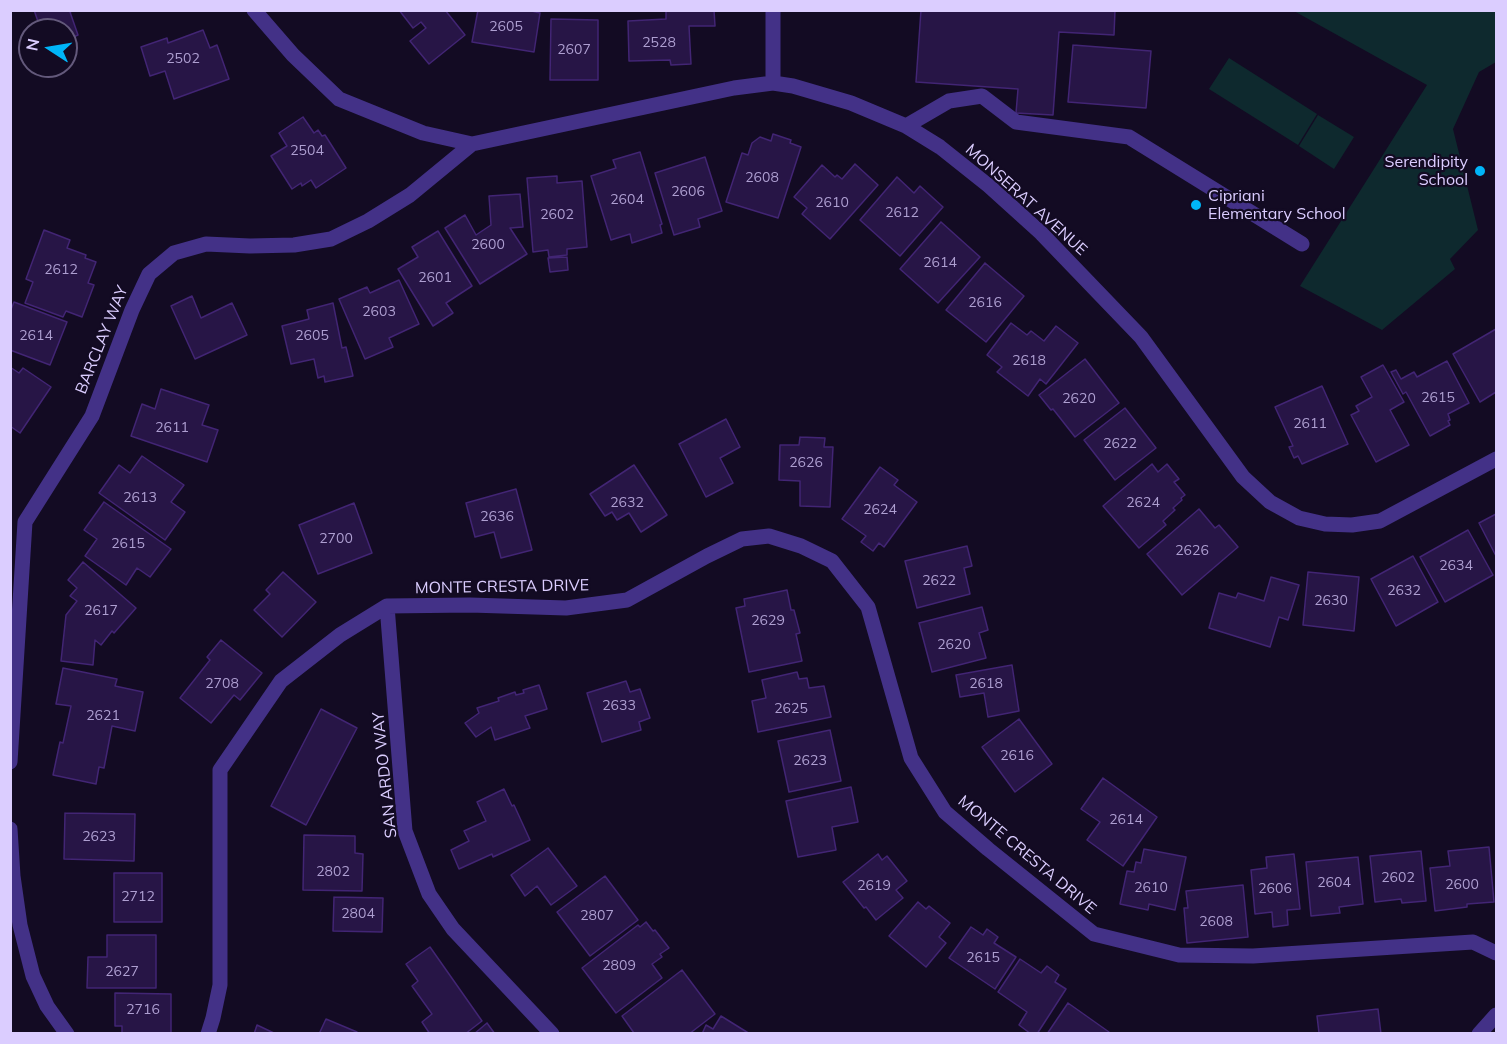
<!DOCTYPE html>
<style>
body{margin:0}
#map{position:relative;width:1507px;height:1044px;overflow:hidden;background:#130b23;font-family:Mulish,sans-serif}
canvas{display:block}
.frame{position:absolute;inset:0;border:12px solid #dbcdff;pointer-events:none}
.north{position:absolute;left:18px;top:18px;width:60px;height:60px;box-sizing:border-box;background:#130b23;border:2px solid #63597b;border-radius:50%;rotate:282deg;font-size:16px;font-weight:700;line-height:24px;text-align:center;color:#dbcdff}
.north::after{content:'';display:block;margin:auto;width:21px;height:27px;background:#00b5f8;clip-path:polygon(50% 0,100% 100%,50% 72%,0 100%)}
</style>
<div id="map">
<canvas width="1507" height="1044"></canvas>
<div class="frame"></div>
<div class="north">N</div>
</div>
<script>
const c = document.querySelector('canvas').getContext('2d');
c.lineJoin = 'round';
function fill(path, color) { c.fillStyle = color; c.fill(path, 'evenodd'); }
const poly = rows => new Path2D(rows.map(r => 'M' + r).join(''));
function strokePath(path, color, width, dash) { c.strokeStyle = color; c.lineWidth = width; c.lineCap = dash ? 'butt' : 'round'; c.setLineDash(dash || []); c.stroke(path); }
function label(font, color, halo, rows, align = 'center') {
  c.font = font + ' Mulish,sans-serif'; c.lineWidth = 4.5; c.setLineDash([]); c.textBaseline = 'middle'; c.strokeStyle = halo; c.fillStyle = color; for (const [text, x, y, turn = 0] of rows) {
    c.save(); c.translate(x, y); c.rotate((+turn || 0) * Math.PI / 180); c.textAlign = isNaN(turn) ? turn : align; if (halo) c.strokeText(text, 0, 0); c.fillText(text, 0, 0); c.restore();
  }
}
const green = poly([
 [1294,11,1496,11,1496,62,1479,72,1453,129,1478,230,1450,259,1455,269,1382,330,1300,286,1427,85],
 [1229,58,1317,114,1298,145,1209,89],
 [1318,115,1354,137,1334,169,1299,146]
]);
const building = poly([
 [34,10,74,10,70,12,78,35,66,40,66,30,41,30,34,10],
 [399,10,445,10,465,35,429,64,410,41,426,28,421,22,413,28,399,10],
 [478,10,527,10,540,13,534,52,472,42,478,10],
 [666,10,714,10,715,26,689,26,691,64,671,65,670,60,629,61,628,21,666,19,666,10],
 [921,10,1115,10,1114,35,1059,32,1053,115,1016,113,1018,89,916,82,921,10],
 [551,19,598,20,598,80,550,80,551,19],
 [203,30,210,48,217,45,229,79,174,99,165,71,150,76,141,47,167,38,168,43,203,30],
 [1073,45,1151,51,1146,108,1068,102,1073,45],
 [303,117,314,133,318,130,322,136,325,135,346,168,316,188,311,180,302,186,301,183,292,189,271,156,287,146,279,133,303,117],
 [773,134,791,140,790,143,801,147,778,218,726,202,742,153,748,155,752,143,760,137,771,141,773,134],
 [640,152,662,224,660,225,662,233,632,243,630,234,611,240,591,176,616,168,613,160,640,152],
 [705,157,722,211,698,219,700,227,674,235,655,173,705,157],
 [855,164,878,185,830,239,802,214,807,208,794,197,822,165,835,177,837,175,842,179,855,164],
 [557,176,557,183,582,181,587,247,567,249,567,255,549,257,548,250,533,252,527,178,557,176],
 [897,177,914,193,920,186,943,207,900,256,860,220,897,177],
 [520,194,523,227,510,228,527,254,480,284,445,228,465,215,476,235,491,225,489,196,520,194],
 [941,222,980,257,938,303,900,269,941,222],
 [44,230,70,240,67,248,86,255,85,258,96,262,88,283,94,285,82,317,66,311,63,317,25,303,33,282,26,279,44,230],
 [438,231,472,286,446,303,453,313,433,326,398,269,418,257,412,247,438,231],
 [567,257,568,270,550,272,548,258,567,257],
 [985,263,1024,296,986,342,946,310,985,263],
 [399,280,419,324,389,338,393,347,365,359,339,299,367,287,370,293,399,280],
 [192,296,201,318,232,303,247,335,195,359,171,306,192,296],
 [14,302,67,322,50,365,10,350,10,312,14,302],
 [333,303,342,348,346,347,353,376,325,382,324,376,318,378,314,359,291,364,282,326,309,319,307,310,333,303],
 [1011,323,1027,335,1031,331,1044,341,1056,326,1078,343,1046,384,1040,379,1028,396,997,372,1002,367,987,355,1011,323],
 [1496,329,1496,392,1480,402,1453,354,1496,329],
 [1085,359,1119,403,1075,437,1053,409,1051,410,1039,395,1085,359],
 [1447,361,1469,403,1448,414,1450,420,1448,421,1450,425,1430,436,1406,392,1403,394,1391,372,1396,370,1401,379,1414,372,1417,377,1447,361],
 [1383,365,1404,402,1390,410,1409,445,1376,462,1351,415,1359,411,1356,406,1372,397,1361,377,1383,365],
 [10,367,19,373,23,368,51,387,20,433,10,426,10,367],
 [1322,386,1348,444,1302,464,1298,456,1294,458,1289,447,1293,446,1275,407,1322,386],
 [161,389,209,405,202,425,218,430,207,462,131,436,142,404,155,409,161,389],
 [1125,408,1156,448,1115,480,1084,440,1125,408],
 [726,419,740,447,720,458,733,483,706,497,679,444,726,419],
 [800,437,825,438,824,447,833,447,830,507,800,506,800,481,779,480,780,445,799,445,800,437],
 [142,456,184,485,171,502,185,512,165,540,99,493,119,465,130,473,142,456],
 [1152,464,1158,472,1167,464,1179,479,1174,482,1185,495,1181,498,1182,500,1173,508,1175,510,1163,521,1166,525,1139,548,1103,506,1152,464],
 [634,465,667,515,641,532,629,513,617,520,612,512,605,516,590,494,634,465],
 [880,467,898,480,894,485,917,502,884,547,879,543,873,551,861,542,866,536,842,519,880,467],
 [516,489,532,550,501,558,494,532,475,537,466,503,516,489],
 [104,502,171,549,150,577,137,568,126,585,85,556,97,539,84,530,104,502],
 [354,503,372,553,318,574,299,525,354,503],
 [1199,509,1215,528,1219,525,1238,547,1182,595,1147,554,1199,509],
 [1496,514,1496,556,1479,523,1496,514],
 [1468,530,1493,575,1445,602,1420,557,1468,530],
 [967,546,972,566,964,568,970,594,917,608,905,561,967,546],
 [1413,556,1438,602,1396,626,1371,579,1413,556],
 [83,562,136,608,114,633,112,631,101,645,95,640,93,665,61,661,66,615,77,601,70,596,77,588,68,580,83,562],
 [283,572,316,602,282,637,254,610,270,594,266,590,283,572],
 [1308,572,1359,577,1354,631,1303,625,1308,572],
 [1271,577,1299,585,1288,620,1279,617,1270,647,1209,628,1219,593,1236,598,1238,593,1264,601,1271,577],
 [787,590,791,610,794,610,800,633,796,634,802,661,749,672,736,608,745,606,744,599,787,590],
 [982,607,988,630,979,633,986,658,932,672,919,623,982,607],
 [221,640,262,673,240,700,234,695,211,723,180,698,210,660,207,657,221,640],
 [1012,665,1019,711,988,717,984,693,960,697,956,675,1012,665],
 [63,668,117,679,115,686,143,692,135,731,112,726,104,768,99,767,96,784,53,775,60,742,63,743,71,706,56,704,63,668],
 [797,672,799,679,807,678,809,688,824,686,831,717,758,732,752,701,766,698,762,680,797,672],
 [626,681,630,692,640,689,650,718,639,722,641,730,602,742,587,693,626,681],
 [539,685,547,709,525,716,530,728,495,740,491,727,476,737,465,723,479,713,477,708,499,701,498,698,515,692,516,695,524,693,523,690,539,685],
 [321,709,357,728,306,825,271,806,321,709],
 [1019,719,1052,764,1015,792,982,747,1019,719],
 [830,730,841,781,789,792,778,741,830,730],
 [1103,778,1157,817,1123,866,1087,840,1100,822,1081,809,1103,778],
 [851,787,858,822,832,827,836,850,798,857,786,801,851,787],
 [504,789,512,806,514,805,530,840,493,857,492,854,459,869,451,850,469,841,464,831,486,821,477,802,504,789],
 [65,813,135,814,134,861,64,859,65,813],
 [304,835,355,836,355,853,363,854,362,891,303,890,304,835],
 [1489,847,1494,902,1467,904,1467,907,1435,911,1430,868,1450,866,1448,851,1489,847],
 [548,848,577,886,551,905,537,886,525,896,511,875,548,848],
 [1144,849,1186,857,1175,910,1149,904,1148,910,1120,904,1127,871,1134,872,1136,862,1141,863,1144,849],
 [1421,851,1426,901,1402,903,1401,899,1375,902,1370,856,1421,851],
 [878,854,882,860,887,856,907,881,896,890,903,898,876,920,866,907,864,908,843,882,878,854],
 [1294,854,1300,909,1287,910,1288,925,1273,927,1272,912,1255,914,1251,870,1267,868,1266,857,1294,854],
 [1358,857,1363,904,1339,907,1340,913,1311,916,1306,862,1358,857],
 [114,873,162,873,162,922,114,922,114,873],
 [605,876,638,920,590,956,557,912,605,876],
 [1243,885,1248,937,1187,943,1184,908,1188,908,1186,891,1243,885],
 [334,897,383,898,382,932,333,931,334,897],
 [918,902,926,909,929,906,950,923,939,937,946,943,926,967,889,936,918,902],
 [646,922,653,931,655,930,669,948,660,954,662,957,652,964,662,978,616,1013,582,968,638,925,640,927,646,922],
 [971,927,983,935,987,929,998,937,994,943,1016,957,995,989,949,958,971,927],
 [107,935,156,935,156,988,87,988,88,957,107,957,107,935],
 [430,947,482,1021,465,1034,430,1034,422,1022,432,1014,412,986,418,981,406,964,430,947],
 [1020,959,1041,973,1047,966,1059,975,1055,982,1066,989,1037,1034,1031,1034,1019,1025,1027,1012,998,992,1020,959],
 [682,970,715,1014,689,1034,633,1034,634,1033,622,1016,682,970],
 [115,993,171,994,171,1034,122,1034,122,1026,115,1026,115,993],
 [1068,1003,1109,1032,1108,1034,1047,1034,1068,1003],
 [1378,1009,1381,1034,1315,1034,1319,1033,1317,1016,1378,1009],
 [721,1016,750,1034,702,1034,706,1025,713,1029,721,1016],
 [326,1019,357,1032,356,1034,319,1034,326,1019],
 [487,1023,495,1034,474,1034,487,1023],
 [257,1025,276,1034,254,1034,257,1025]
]);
const minor = poly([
 [254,10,293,55,339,99,423,133,472,144,734,88,773,83,793,86,851,103,906,126,940,147,989,186,1041,233,1141,337,1243,477,1270,502,1299,518,1325,524,1352,525,1380,521,1496,459],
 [773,83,773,10],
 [906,126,949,101,982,96,1016,122,1129,137,1302,244],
 [387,606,405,831,429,894,453,929,552,1034],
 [10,762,25,522,92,416,132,310,149,274,174,253,206,244,250,246,294,245,331,239,368,221,410,195,472,144],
 [10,829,13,876,20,925,33,976,47,1006,67,1034],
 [208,1034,213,1018,220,985,220,770,281,681,340,635,387,606,470,605,566,608,627,600,707,556,742,539,769,536,801,546,832,561,868,607,911,758,945,812,988,849,1094,934,1179,955,1253,956,1473,942,1496,953],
 [1479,1034,1496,1015]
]);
const markers = [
 [1480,171,6,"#00b5f8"],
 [1196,205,6,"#00b5f8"]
];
const numberNames = [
 ["2605",506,27],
 ["2528",659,43],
 ["2607",574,50],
 ["2502",183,59],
 ["2504",307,151],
 ["2608",762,178],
 ["2606",688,192],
 ["2604",627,200],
 ["2610",832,203],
 ["2612",902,213],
 ["2602",557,215],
 ["2600",488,245],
 ["2614",940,263],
 ["2612",61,270],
 ["2601",435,278],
 ["2616",985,303],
 ["2603",379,312],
 ["2614",36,336],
 ["2605",312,336],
 ["2618",1029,361],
 ["2615",1438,398],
 ["2620",1079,399],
 ["2611",1310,424],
 ["2611",172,428],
 ["2622",1120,444],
 ["2626",806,463],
 ["2613",140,498],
 ["2632",627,503],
 ["2624",1143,503],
 ["2624",880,510],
 ["2636",497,517],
 ["2700",336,539],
 ["2615",128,544],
 ["2626",1192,551],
 ["2634",1456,566],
 ["2622",939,581],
 ["2632",1404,591],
 ["2630",1331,601],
 ["2617",101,611],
 ["2629",768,621],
 ["2620",954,645],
 ["2708",222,684],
 ["2618",986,684],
 ["2633",619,706],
 ["2625",791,709],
 ["2621",103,716],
 ["2616",1017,756],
 ["2623",810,761],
 ["2614",1126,820],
 ["2623",99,837],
 ["2802",333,872],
 ["2602",1398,878],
 ["2604",1334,883],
 ["2600",1462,885],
 ["2619",874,886],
 ["2610",1151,888],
 ["2606",1275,889],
 ["2712",138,897],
 ["2804",358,914],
 ["2807",597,916],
 ["2608",1216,922],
 ["2615",983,958],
 ["2809",619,966],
 ["2627",122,972],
 ["2716",143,1010]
];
const poiNames = [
 ["Serendipity",1468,162],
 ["School",1468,180],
 ["Cipriani",1208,196,"left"],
 ["Elementary School",1208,214,"left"]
];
const streetNames = [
 ["MONSERAT AVENUE",1026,200,42],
 ["BARCLAY WAY",102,340,-68],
 ["MONTE CRESTA DRIVE",502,587,-1],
 ["SAN ARDO WAY",385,775,-96],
 ["MONTE CRESTA DRIVE",1027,855,40]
];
fill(green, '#0e292e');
fill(building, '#271546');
strokePath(building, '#422574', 1.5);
strokePath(minor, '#433187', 15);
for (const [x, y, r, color] of markers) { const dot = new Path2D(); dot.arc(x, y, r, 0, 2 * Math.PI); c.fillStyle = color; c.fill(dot); strokePath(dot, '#130b23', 2); }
label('14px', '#ae9fd1', null, numberNames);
label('16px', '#dbcdff', '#130b23', poiNames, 'right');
label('16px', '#dbcdff', '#130b23', streetNames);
</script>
